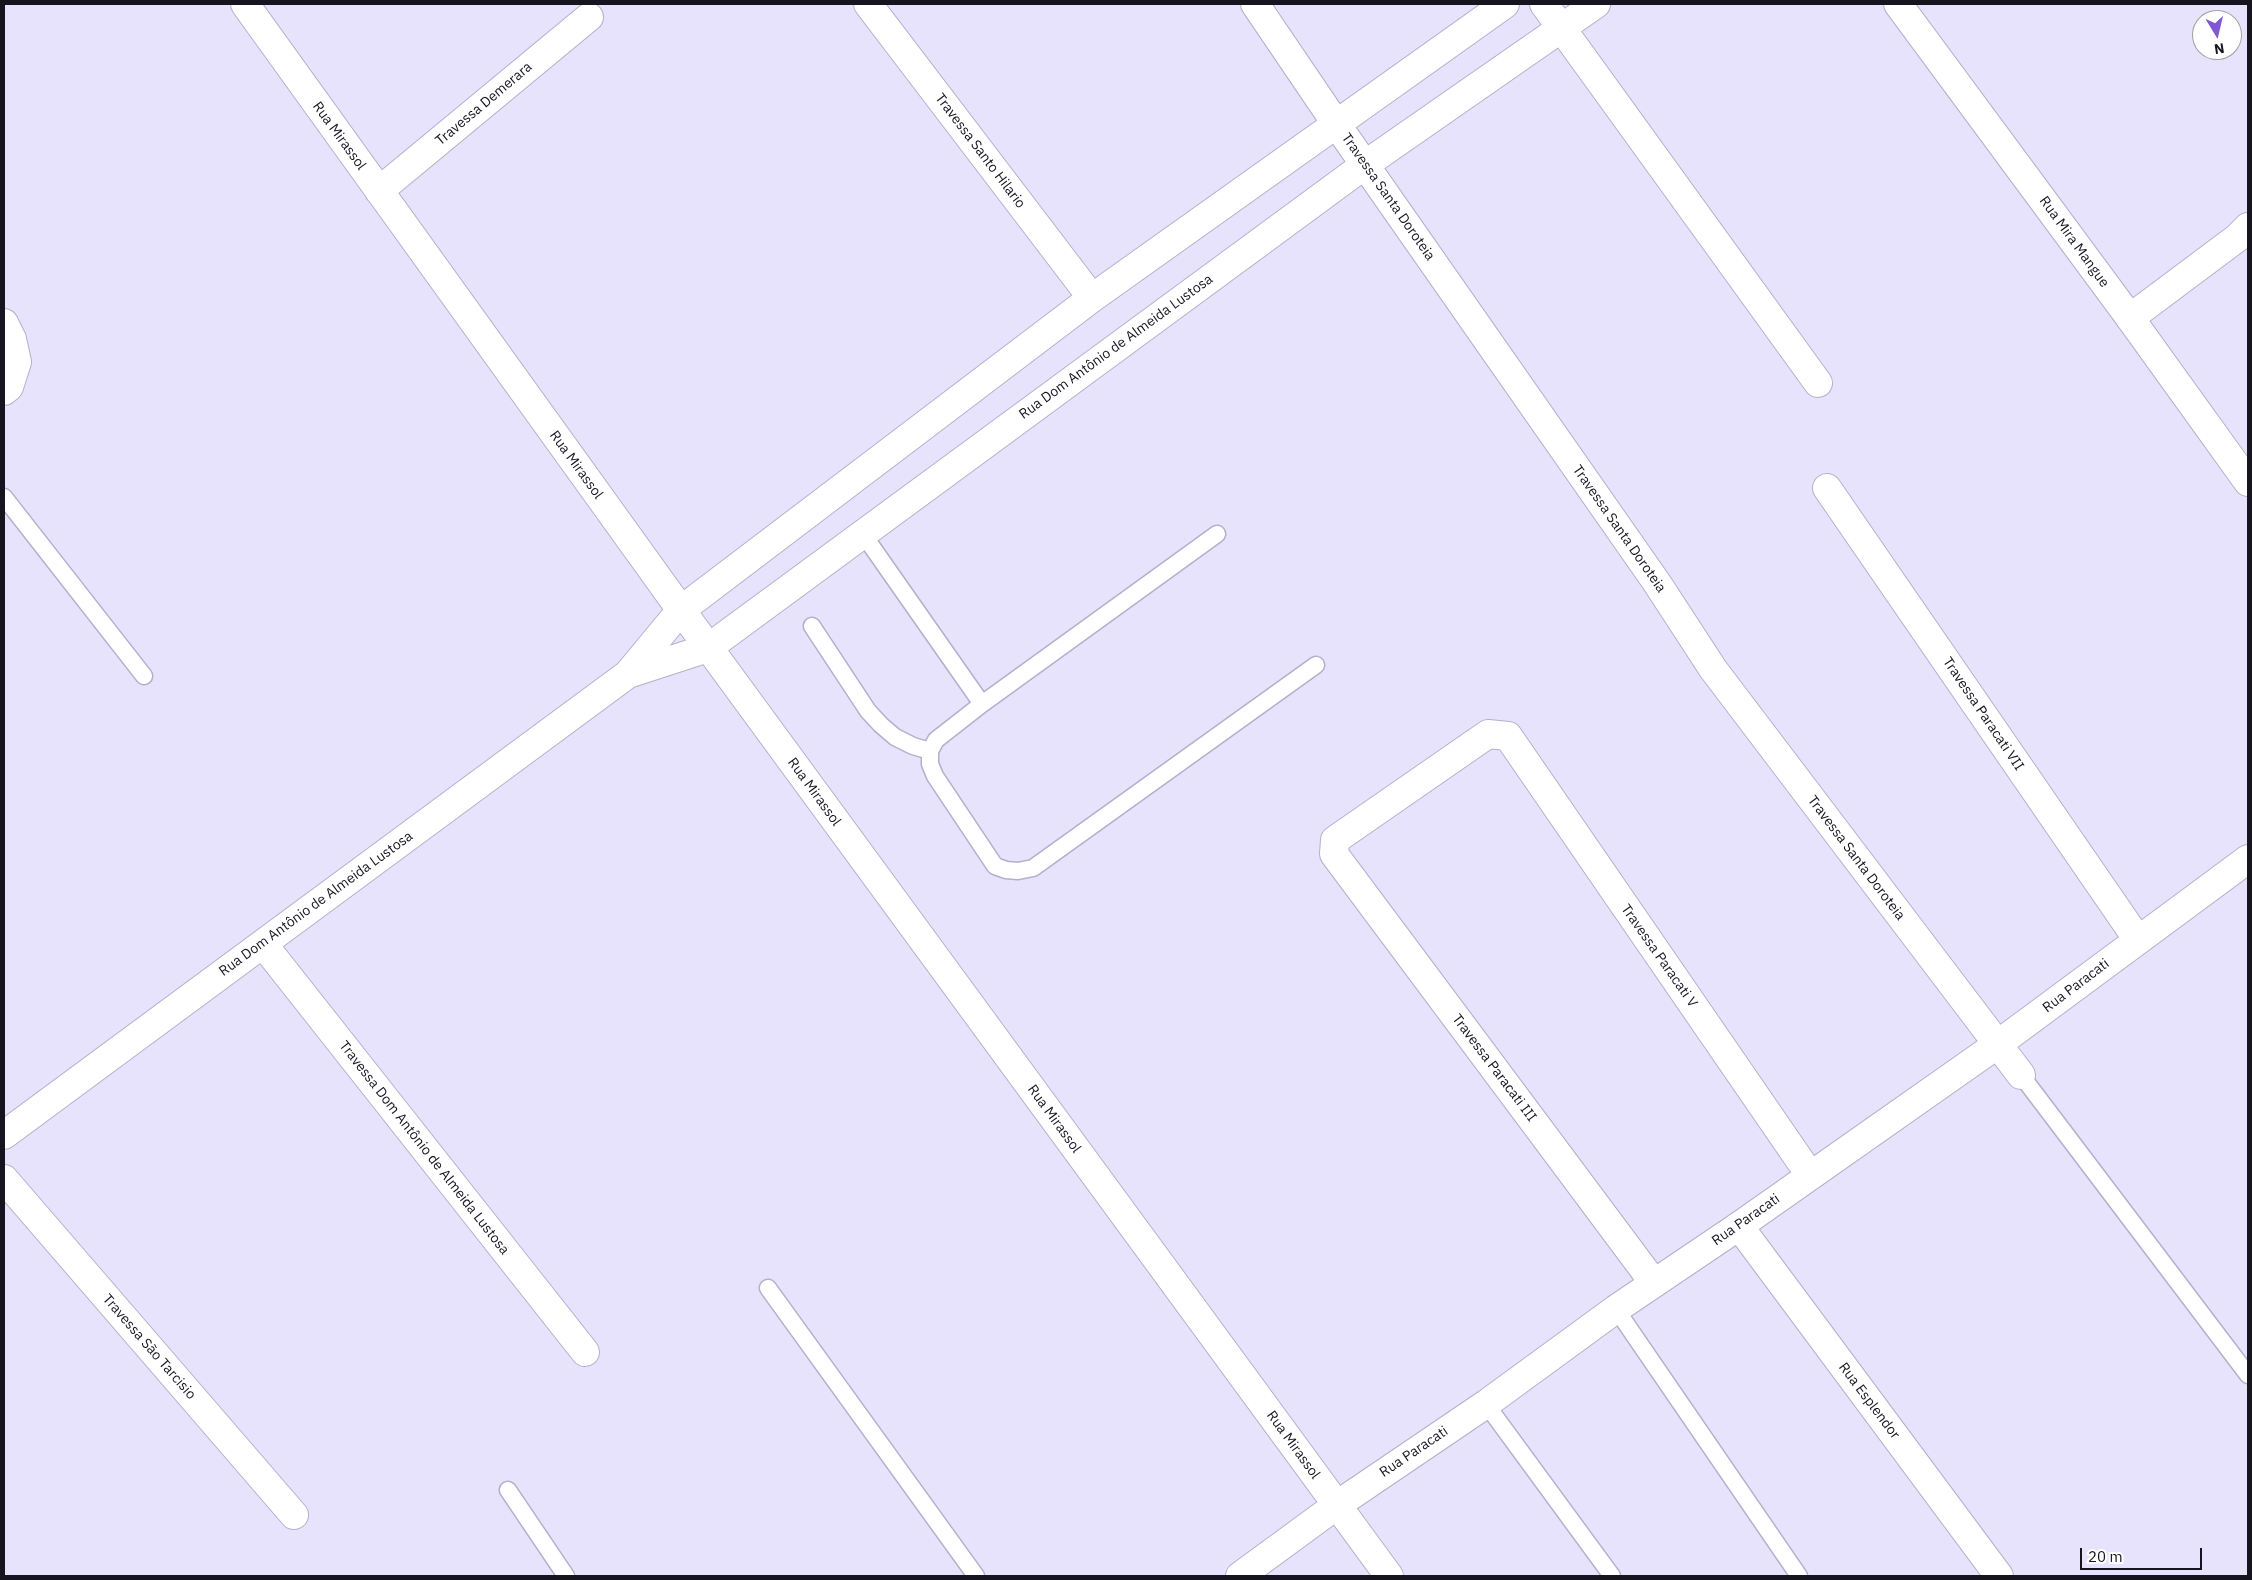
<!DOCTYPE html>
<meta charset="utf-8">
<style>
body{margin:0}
#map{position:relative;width:2252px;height:1580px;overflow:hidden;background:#e7e3fc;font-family:"IBM Plex Sans",sans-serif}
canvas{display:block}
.frame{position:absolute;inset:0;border:5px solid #16141f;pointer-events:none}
.north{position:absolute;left:2192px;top:10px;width:50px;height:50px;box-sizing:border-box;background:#fff;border:1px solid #a2a1a5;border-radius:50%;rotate:171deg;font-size:14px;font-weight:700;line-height:20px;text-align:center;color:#16141f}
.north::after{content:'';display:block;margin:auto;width:18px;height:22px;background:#7e59d3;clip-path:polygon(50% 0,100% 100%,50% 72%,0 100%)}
.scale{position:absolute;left:2080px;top:1548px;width:122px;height:22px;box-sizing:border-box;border:2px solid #16141f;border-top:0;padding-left:6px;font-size:15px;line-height:18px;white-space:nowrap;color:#16141f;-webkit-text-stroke:4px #fff;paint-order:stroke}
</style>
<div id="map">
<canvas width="2252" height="1580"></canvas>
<div class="frame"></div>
<div class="north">N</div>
<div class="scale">20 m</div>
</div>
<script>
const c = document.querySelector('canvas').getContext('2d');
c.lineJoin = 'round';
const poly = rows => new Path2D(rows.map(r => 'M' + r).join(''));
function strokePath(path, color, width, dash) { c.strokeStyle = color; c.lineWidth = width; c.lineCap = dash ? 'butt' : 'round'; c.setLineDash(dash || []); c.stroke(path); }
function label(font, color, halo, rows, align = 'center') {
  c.font = font + ' "IBM Plex Sans",sans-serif'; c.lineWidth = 4; c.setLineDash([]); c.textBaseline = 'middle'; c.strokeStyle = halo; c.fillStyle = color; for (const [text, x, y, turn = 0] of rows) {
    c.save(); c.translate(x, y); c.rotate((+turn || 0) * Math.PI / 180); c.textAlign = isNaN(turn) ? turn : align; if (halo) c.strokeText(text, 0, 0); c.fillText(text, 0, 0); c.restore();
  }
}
const service = poly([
 [4,497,144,676],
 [863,534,982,704,936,740,930,751,930,764,935,776,995,866,1006,870,1018,871,1033,868,1316,665],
 [812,626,868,711,881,725,895,737,913,746,930,751],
 [982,704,1217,534],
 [2021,1075,2248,1375],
 [768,1288,976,1576],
 [1616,1309,1799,1576],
 [1486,1404,1612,1576],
 [508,1490,566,1576]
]);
const minor = poly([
 [245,4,681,610,1389,1576],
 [868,4,1092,298],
 [1255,4,1337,125,1657,583,1713,669,2021,1075],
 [1544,4,1818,383],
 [379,191,589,17],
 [2130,318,2237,238,2248,227],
 [4,323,12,339,17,362,9,387,4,391],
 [1827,488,2138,940],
 [628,674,708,648,1366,164,1596,4],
 [263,944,585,1352],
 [4,1135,628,674,681,610,1092,298,1505,4],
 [4,1179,294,1515],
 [1739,1226,1999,1576],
 [1654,1283,1334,854,1335,840,1488,734,1508,736,1810,1175]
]);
const tertiary = poly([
 [1240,1576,1337,1505,1486,1404,1616,1309,1739,1226,1998,1044,2248,859]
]);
const secondary = poly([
 [1898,4,2130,318,2248,482]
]);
const streetNames = [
 ["Travessa Demerara",484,104,-40],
 ["Rua Mirassol",339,136,54],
 ["Travessa Santo Hilario",980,151,53],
 ["Travessa Santa Doroteia",1388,197,55],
 ["Rua Mira Mangue",2074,242,54],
 ["Rua Dom Antônio de Almeida Lustosa",1116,347,-36],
 ["Rua Mirassol",576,465,54],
 ["Travessa Santa Doroteia",1619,529,55],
 ["Travessa Paracati VII",1983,714,56],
 ["Rua Mirassol",814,792,54],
 ["Travessa Santa Doroteia",1856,858,53],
 ["Rua Dom Antônio de Almeida Lustosa",316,904,-36],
 ["Travessa Paracati V",1659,956,55],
 ["Rua Paracati",2076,986,-37],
 ["Travessa Paracati III",1494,1068,53],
 ["Rua Mirassol",1054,1119,54],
 ["Travessa Dom Antônio de Almeida Lustosa",424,1148,52],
 ["Rua Paracati",1746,1220,-35],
 ["Travessa São Tarcisio",149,1347,49],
 ["Rua Esplendor",1869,1401,53],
 ["Rua Mirassol",1293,1445,54],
 ["Rua Paracati",1414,1452,-34]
];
strokePath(service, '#b4afcc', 19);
strokePath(minor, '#b4afcc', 30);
strokePath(tertiary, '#b4afcc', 30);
strokePath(secondary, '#b4afcc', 30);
strokePath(service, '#fff', 16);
strokePath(minor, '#fff', 28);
strokePath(tertiary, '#fff', 28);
strokePath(secondary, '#fff', 28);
label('14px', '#16141f', '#fff', streetNames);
</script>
